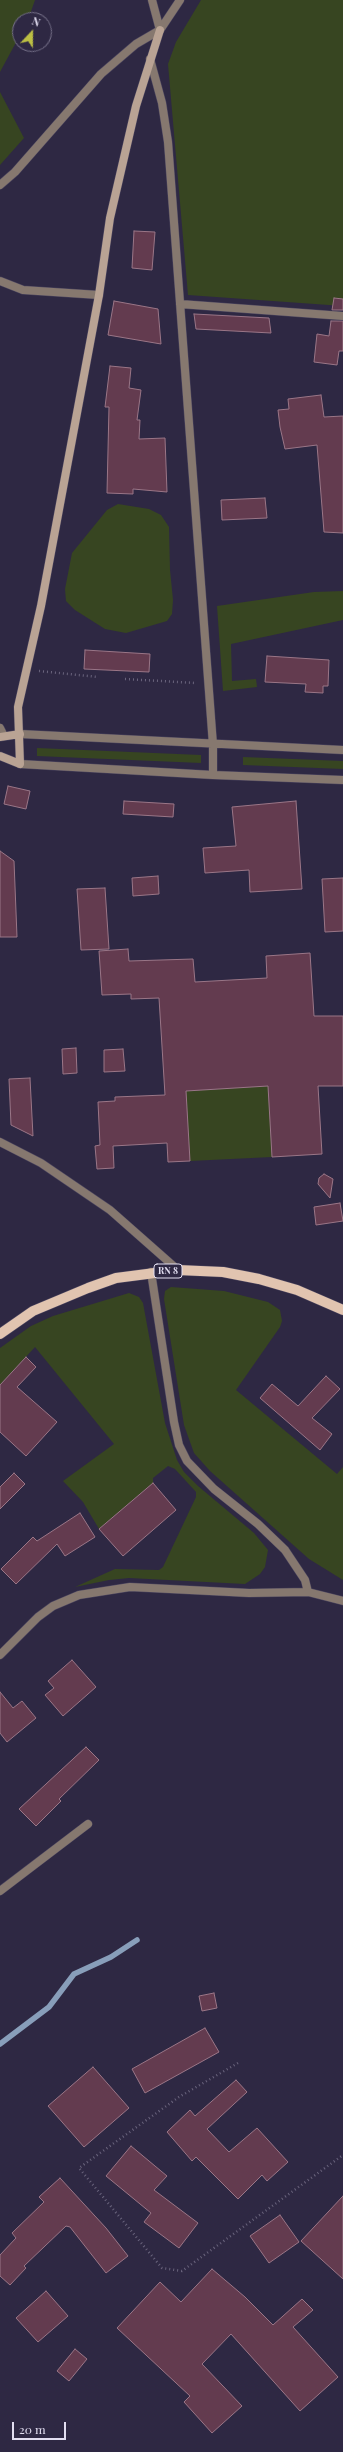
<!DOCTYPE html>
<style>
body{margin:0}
#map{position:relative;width:343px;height:2452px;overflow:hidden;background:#2e2843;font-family:"Playfair Display",serif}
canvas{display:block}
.north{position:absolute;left:12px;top:12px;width:40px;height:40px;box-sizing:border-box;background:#2e2843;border:1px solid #767189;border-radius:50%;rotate:22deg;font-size:11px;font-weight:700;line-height:16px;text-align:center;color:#e2def1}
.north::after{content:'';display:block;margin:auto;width:14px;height:18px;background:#bcbf44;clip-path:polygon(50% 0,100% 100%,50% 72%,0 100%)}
.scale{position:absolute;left:12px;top:2422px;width:54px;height:18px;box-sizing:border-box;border:2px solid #e2def1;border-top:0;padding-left:5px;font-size:12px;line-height:14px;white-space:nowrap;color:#e2def1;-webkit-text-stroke:3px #2e2843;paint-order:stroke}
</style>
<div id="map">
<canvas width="343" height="2452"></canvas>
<div class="north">N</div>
<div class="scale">20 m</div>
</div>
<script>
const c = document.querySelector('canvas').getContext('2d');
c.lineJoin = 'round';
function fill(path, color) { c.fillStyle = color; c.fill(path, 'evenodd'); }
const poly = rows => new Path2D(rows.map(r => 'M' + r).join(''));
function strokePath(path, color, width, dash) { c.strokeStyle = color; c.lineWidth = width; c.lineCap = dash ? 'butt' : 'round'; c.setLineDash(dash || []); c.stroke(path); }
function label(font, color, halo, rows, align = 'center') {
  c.font = font + ' "Playfair Display",serif'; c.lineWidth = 3; c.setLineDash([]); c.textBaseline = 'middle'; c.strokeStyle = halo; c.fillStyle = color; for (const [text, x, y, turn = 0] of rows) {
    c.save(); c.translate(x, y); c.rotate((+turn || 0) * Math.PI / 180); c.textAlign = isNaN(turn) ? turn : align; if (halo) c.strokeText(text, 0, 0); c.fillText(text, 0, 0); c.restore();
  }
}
const green = poly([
 [0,0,35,0,28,20,20,20,20,35,0,72],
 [201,0,343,0,343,306,188,295,168,64,176,42],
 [0,92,24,138,0,165],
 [118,504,149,509,161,515,169,527,170,570,173,600,172,614,167,621,126,633,105,629,75,610,66,601,65,589,72,553,107,510],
 [343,591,343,620,231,644,232,681,256,679,257,687,223,691,217,606,314,592],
 [37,748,201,755,201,763,37,756],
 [243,757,343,761,343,769,243,765],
 [268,1086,272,1157,190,1161,186,1091],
 [171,1287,224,1291,268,1302,280,1310,282,1321,280,1327,236,1390,337,1474,343,1467,343,1580,309,1559,210,1471,194,1453,184,1425,164,1299,165,1291],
 [129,1293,139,1297,143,1303,165,1423,177,1460,184,1472,198,1486,254,1533,268,1550,265,1567,260,1574,245,1584,129,1578,109,1580,75,1587,115,1569,159,1570,163,1567,196,1497,196,1492,175,1469,168,1466,153,1478,153,1483,99,1529,83,1502,63,1481,114,1444,35,1347,0,1385,0,1348,31,1326,53,1316]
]);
const stream = poly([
 [0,2044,49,2007,74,1974,111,1957,137,1940]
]);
const building = poly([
 [134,231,155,232,152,270,132,268,134,231],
 [334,298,343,299,343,310,332,310,334,298],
 [114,301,158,309,161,344,108,335,114,301],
 [194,314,269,318,271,333,196,329,194,314],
 [331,321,343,321,343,351,339,351,337,365,314,362,317,334,329,336,331,321],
 [110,366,131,368,129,388,141,390,137,420,140,420,139,439,165,438,167,492,133,489,133,494,107,493,109,407,105,407,110,366],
 [321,395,324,417,343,416,343,533,324,532,317,445,285,449,280,427,278,410,289,409,288,399,321,395],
 [265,498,267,518,222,520,221,500,265,498],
 [85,650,150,654,149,672,84,669,85,650],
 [267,656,329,660,328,686,323,686,323,693,305,692,306,684,265,682,267,656],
 [8,786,30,791,26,809,4,804,8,786],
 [124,801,174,804,173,817,123,814,124,801],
 [296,801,302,889,250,892,249,870,205,873,203,848,236,846,232,807,296,801],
 [0,851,14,861,17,937,0,937,0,851],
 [158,876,159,894,133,896,132,878,158,876],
 [343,878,343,931,325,932,322,879,343,878],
 [105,888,109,949,81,950,77,889,105,888],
 [128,949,129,961,193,959,195,982,267,978,266,956,310,953,314,1016,343,1016,343,1086,318,1086,322,1154,272,1157,268,1086,186,1091,190,1161,168,1162,167,1143,113,1146,114,1168,97,1169,95,1146,100,1145,98,1102,115,1101,115,1097,165,1095,159,998,131,999,131,994,102,995,99,951,128,949],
 [76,1048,77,1073,63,1074,62,1049,76,1048],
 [123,1049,125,1071,104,1072,104,1050,123,1049],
 [30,1078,33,1136,11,1125,9,1079,30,1078],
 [324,1174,333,1179,330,1198,318,1184,319,1178,324,1174],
 [340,1203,343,1221,316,1225,314,1207,340,1203],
 [26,1357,36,1367,17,1387,57,1422,26,1456,0,1432,0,1385,26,1357],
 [326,1376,340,1389,312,1418,332,1434,320,1450,260,1398,272,1384,298,1406,326,1376],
 [14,1473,25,1484,0,1509,0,1487,14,1473],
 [153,1483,176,1510,123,1556,99,1529,153,1483],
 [80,1513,95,1537,65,1556,57,1544,16,1584,1,1569,33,1537,37,1541,80,1513],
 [72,1660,96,1687,63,1716,45,1695,54,1688,48,1681,72,1660],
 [0,1692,13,1708,22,1701,36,1718,7,1742,0,1733,0,1692],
 [86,1747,99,1760,59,1799,61,1801,36,1826,19,1809,86,1747],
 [214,1993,217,2008,202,2011,199,1996,214,1993],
 [205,2028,219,2052,145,2093,132,2069,205,2028],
 [93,2067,129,2108,84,2147,48,2106,93,2067],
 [236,2080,247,2092,207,2129,229,2152,257,2128,288,2162,267,2181,262,2175,238,2199,196,2157,192,2161,167,2132,190,2110,195,2116,236,2080],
 [131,2146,167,2176,154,2190,198,2223,179,2248,144,2222,151,2213,106,2176,131,2146],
 [60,2178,106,2228,128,2256,106,2273,70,2227,66,2226,24,2266,26,2268,10,2285,0,2276,0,2255,16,2238,12,2233,44,2202,39,2197,60,2178],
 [343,2196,343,2279,301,2241,343,2196],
 [280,2215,299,2242,269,2263,250,2236,280,2215],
 [212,2269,245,2297,273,2325,302,2299,313,2310,293,2327,338,2377,300,2411,231,2334,202,2364,242,2406,212,2433,184,2402,190,2396,117,2328,160,2282,181,2302,212,2269],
 [46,2291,68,2316,38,2342,16,2318,46,2291],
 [75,2349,87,2359,69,2381,57,2371,75,2349]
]);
const path = poly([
 [39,671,98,677],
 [125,679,196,683],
 [238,2063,179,2097,79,2168,162,2268,182,2271,343,2155]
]);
const street = poly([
 [152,0,160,30],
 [150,59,162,103,168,142,213,745,213,775],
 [0,185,15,172,101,74,136,44,160,30,180,0],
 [0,281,23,290,99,295],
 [180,304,343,316],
 [0,728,4,736],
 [20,734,343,750],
 [20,764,213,775,343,780],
 [0,1142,41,1163,110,1210,178,1270],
 [151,1272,174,1422,179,1445,187,1461,214,1489,258,1524,285,1550,305,1580,308,1592,343,1601],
 [0,1655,38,1617,53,1606,79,1595,130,1587,249,1593,308,1592],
 [0,1891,88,1824]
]);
const secondary = poly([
 [0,737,20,734],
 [0,756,20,764,18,707,41,606,99,295,110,218,136,106,160,30]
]);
const primary = poly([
 [0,1334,33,1311,88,1288,116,1278,178,1270,223,1272,259,1279,297,1290,343,1310]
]);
const shields = [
 [168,1271,28]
];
const shieldNames = [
 ["RN 8",168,1271]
];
fill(green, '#374521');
strokePath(stream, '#889eba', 5.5);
fill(building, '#633b4f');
strokePath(building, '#9a7687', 1);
strokePath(street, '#4b455f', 9);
strokePath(secondary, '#4b455f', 9);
strokePath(primary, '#4b455f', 11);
strokePath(path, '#6a647d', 2.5, [1, 3]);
strokePath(street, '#86786f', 8);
strokePath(secondary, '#b9a394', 8);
strokePath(primary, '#e1c4b0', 10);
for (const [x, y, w] of shields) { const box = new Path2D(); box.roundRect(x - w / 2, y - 7, w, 14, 3); c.fillStyle = '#2e2843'; c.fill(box); strokePath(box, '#e2def1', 1); }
label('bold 9px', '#e2def1', null, shieldNames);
</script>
